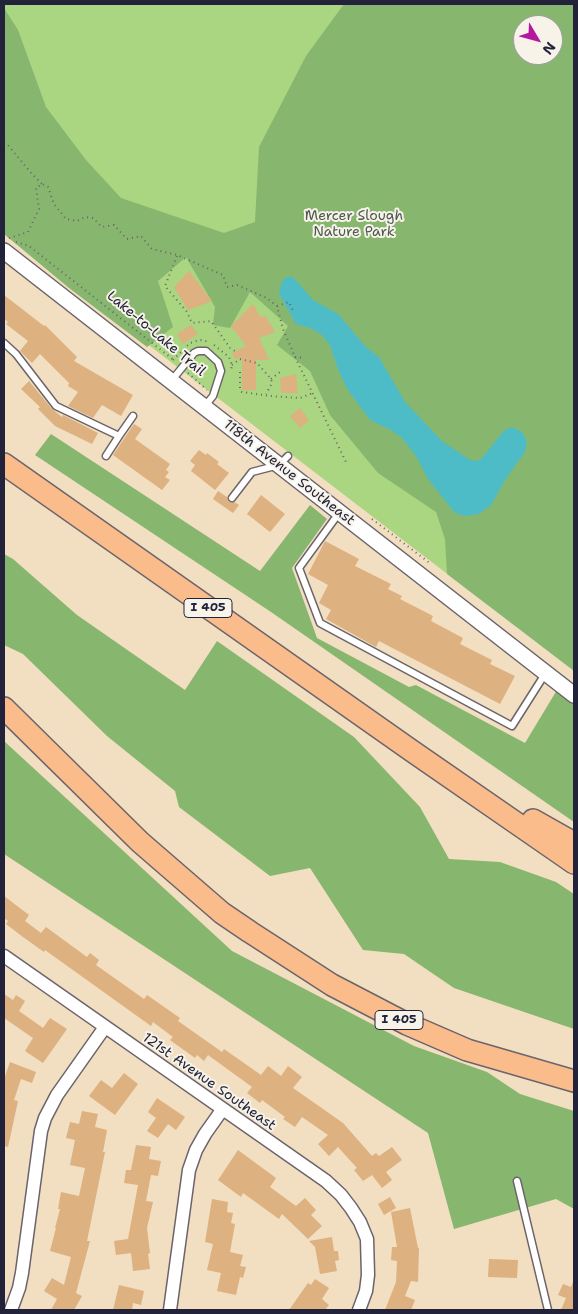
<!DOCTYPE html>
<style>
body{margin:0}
#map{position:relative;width:578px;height:1314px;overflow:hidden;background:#f2dec1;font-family:"Shantell Sans",sans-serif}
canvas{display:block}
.frame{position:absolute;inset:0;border:5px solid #22223b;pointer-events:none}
.north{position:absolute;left:513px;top:15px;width:50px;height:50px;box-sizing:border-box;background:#f7f3e8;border:1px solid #a29fa3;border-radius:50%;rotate:127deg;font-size:14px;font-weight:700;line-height:20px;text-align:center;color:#22223b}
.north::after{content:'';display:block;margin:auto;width:18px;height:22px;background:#b5179e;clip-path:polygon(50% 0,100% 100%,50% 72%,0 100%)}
</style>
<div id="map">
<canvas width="578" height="1314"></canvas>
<div class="frame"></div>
<div class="north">N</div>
</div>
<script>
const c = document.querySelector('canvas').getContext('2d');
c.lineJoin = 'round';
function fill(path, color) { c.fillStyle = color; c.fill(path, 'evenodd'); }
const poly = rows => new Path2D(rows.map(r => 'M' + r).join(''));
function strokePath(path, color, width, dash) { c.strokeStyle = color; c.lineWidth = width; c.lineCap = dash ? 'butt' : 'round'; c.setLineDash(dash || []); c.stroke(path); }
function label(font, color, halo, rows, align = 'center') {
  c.font = font + ' "Shantell Sans",sans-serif'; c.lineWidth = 4; c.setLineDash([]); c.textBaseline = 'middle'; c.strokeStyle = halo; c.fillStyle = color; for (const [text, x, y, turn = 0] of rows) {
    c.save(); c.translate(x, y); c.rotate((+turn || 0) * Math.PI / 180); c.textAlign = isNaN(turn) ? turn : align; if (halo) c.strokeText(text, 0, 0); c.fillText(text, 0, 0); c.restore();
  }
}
const green = poly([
 [4,4,574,4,480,599,4,234],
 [523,25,553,25,553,55,523,55]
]);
const forest = poly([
 [344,4,574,4,574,671,447,574,445,539,436,512,378,473,330,415,310,371,277,345,288,326,250,292,230,328,213,325,215,307,186,257,158,281,173,327,147,347,69,288,4,234,4,8,18,30,46,107,86,160,121,198,224,233,255,222,259,147,306,56],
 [523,25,553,25,553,55,523,55],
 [51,434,260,571,310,505,327,519,292,568,317,638,409,687,416,685,525,743,557,690,574,704,574,822,271,612,35,455],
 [4,554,13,559,77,615,185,690,217,641,354,737,420,807,449,859,500,862,556,882,574,894,574,1029,454,988,404,954,363,950,310,868,270,876,179,807,175,791,107,736,23,654,4,645],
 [4,741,232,951,414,1046,487,1072,520,1094,574,1111,574,1209,556,1199,454,1229,428,1133,4,854]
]);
const water = poly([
 [287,277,293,277,313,300,338,314,366,347,379,357,405,402,442,441,470,460,477,461,482,458,503,432,508,428,514,428,522,432,527,441,525,452,507,477,491,505,479,514,465,516,455,513,428,479,416,456,402,438,391,430,370,420,348,390,339,372,330,345,322,335,310,328,296,324,279,294,282,281]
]);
const building = poly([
 [189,271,212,301,188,310,174,287],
 [4,295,44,326,45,325,77,357,74,361,133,395,121,416,102,405,93,418,68,406,78,392,68,386,69,383,40,354,32,363,20,351,28,341,6,324,8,322,4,319],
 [253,304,261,318,265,315,275,332,259,338,269,360,256,360,256,390,242,390,242,359,235,359,232,353,246,346,231,326],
 [191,325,198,334,183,344,177,334],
 [296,374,298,393,281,393,280,378],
 [29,381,52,409,62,417,63,415,98,433,92,444,55,426,38,409,40,407,21,389],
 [300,408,309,420,300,428,290,416],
 [134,424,142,429,135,439,170,464,166,470,169,472,165,477,170,480,162,490,113,455],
 [199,450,206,455,207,453,219,462,217,464,229,473,215,490,191,471,195,465,190,461],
 [218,491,227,497,229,502,234,502,239,505,233,513,213,499],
 [261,495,285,514,270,532,247,514],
 [325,541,359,559,355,566,391,584,388,589,402,596,400,599,433,616,431,621,463,638,460,644,492,660,490,664,515,676,500,704,379,641,376,647,326,619,331,610,319,603,328,585,308,574],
 [4,896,29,915,25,921,41,933,46,927,87,957,90,953,99,960,96,965,144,999,147,995,180,1018,178,1021,222,1052,224,1049,261,1075,268,1066,281,1076,288,1066,302,1077,293,1088,343,1123,372,1156,376,1153,379,1156,392,1147,402,1160,386,1172,392,1180,382,1188,372,1175,363,1181,354,1170,357,1168,338,1147,329,1156,318,1144,328,1135,302,1117,295,1127,283,1119,285,1117,262,1100,260,1103,247,1093,252,1087,208,1055,204,1061,197,1055,195,1058,170,1040,173,1037,153,1022,151,1026,45,950,44,952,23,937,6,924,8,921,4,918],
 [4,994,13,1000,16,995,25,1001,19,1011,43,1028,50,1018,67,1029,43,1063,25,1051,33,1038,4,1018],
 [10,1062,36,1072,32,1083,21,1079,14,1100,18,1101,8,1147,4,1146,4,1079],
 [124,1073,138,1084,115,1115,89,1096,101,1080,112,1088],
 [157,1098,185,1117,176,1130,168,1124,158,1138,147,1131,156,1118,148,1112],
 [82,1111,98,1114,95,1127,107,1130,103,1152,105,1152,87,1241,90,1241,76,1293,82,1296,74,1310,51,1310,57,1299,44,1291,52,1278,64,1285,71,1257,50,1251,56,1228,55,1228,60,1209,58,1209,61,1192,79,1196,85,1168,70,1165,75,1140,66,1138,70,1122,79,1124],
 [136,1145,151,1147,149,1159,161,1161,158,1176,151,1175,146,1201,153,1202,147,1228,150,1253,148,1254,150,1269,133,1271,131,1253,116,1255,114,1241,128,1239,138,1185,124,1183,126,1170,131,1170],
 [238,1150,276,1178,270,1187,296,1206,305,1198,316,1210,311,1215,322,1226,308,1239,282,1214,279,1219,243,1193,241,1197,218,1180],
 [390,1197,396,1208,384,1215,378,1204],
 [212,1199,228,1202,227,1212,233,1213,231,1223,235,1224,230,1252,243,1255,240,1266,246,1267,243,1278,240,1277,236,1295,217,1291,221,1273,207,1270,213,1244,205,1242],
 [410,1208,418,1248,419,1248,418,1282,411,1281,405,1296,415,1300,411,1310,385,1310,396,1282,397,1261,391,1260,392,1247,397,1247,391,1212],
 [332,1237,334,1251,338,1251,339,1260,335,1261,337,1271,320,1274,315,1247,309,1241],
 [489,1259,518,1260,517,1278,488,1277],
 [315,1279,329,1288,322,1299,329,1305,325,1310,289,1310,308,1283,311,1285],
 [574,1279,574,1310,561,1310,566,1298,558,1295,563,1284,571,1287],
 [119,1285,144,1291,141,1305,133,1303,132,1310,113,1310]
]);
const path = poly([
 [4,143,7,144,32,174,42,184],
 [9,238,28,232,39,209,36,188,42,184,48,187,54,204,66,219,77,221,85,217,93,218,102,227,114,225,127,239,141,236,152,249,177,255,223,275,227,287,237,285,267,298,277,306,283,329,295,357,347,464],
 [16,242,29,246,175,361],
 [177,256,165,286,187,312,192,323,211,321,230,348,235,351],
 [277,306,289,302,294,313],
 [214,345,229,357,232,365,231,370],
 [295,357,304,358],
 [173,360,190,343,200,340,210,342],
 [232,365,240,359,257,363,271,379,272,383,266,394],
 [240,372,240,390,242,392,270,396,300,398,313,393],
 [188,373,207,390],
 [271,379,280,372],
 [372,519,431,564]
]);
const service = poly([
 [4,343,16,354,56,406,119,436,106,456],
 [172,380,194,353,198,351,206,351,218,362,221,371,213,396,204,407],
 [119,436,133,416],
 [232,498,252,472,279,465,288,456],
 [339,513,299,568,320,623,512,726,545,674],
 [517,1181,548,1310]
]);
const minor = poly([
 [4,956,326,1181,341,1195,351,1208,360,1222,367,1239,368,1275,366,1291,359,1310],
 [11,1310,19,1288,22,1273,41,1131,45,1118,57,1095,105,1027],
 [170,1310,189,1170,196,1150,205,1134,222,1110]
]);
const tertiary = poly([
 [4,251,574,695]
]);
const motorway = poly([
 [4,464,412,751,574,863],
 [4,708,140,842,222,913,250,932,332,985,407,1024,467,1050,574,1081],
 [533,820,574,843]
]);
const shields = [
 [208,608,48],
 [399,1020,48]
];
const shieldNames = [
 ["I 405",208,608],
 ["I 405",399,1020]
];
const parkNames = [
 ["Mercer Slough",354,216],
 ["Nature Park",354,232]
];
const streetNames = [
 ["Lake-to-Lake Trail",156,334,40],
 ["118th Avenue Southeast",289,473,38],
 ["121st Avenue Southeast",209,1082,35]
];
fill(green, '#aad581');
fill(forest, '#87b66f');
fill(water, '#4ebcc6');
fill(building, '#ddb180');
strokePath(service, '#6b646a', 9);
strokePath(minor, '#6b646a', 15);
strokePath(tertiary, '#6b646a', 18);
strokePath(motorway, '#6b646a', 24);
strokePath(path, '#6b646a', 2, [1, 4]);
strokePath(service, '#fff', 6);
strokePath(minor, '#fff', 12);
strokePath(tertiary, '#fff', 15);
strokePath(motorway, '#fabc8b', 21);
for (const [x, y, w] of shields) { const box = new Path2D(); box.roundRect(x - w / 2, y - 9.5, w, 19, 4); c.fillStyle = '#f7f3e8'; c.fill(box); strokePath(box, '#22223b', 1); }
label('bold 12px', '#22223b', null, shieldNames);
label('14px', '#4b5850', '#f7f3e8', parkNames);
label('14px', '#22223b', '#f7f3e8', streetNames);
</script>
